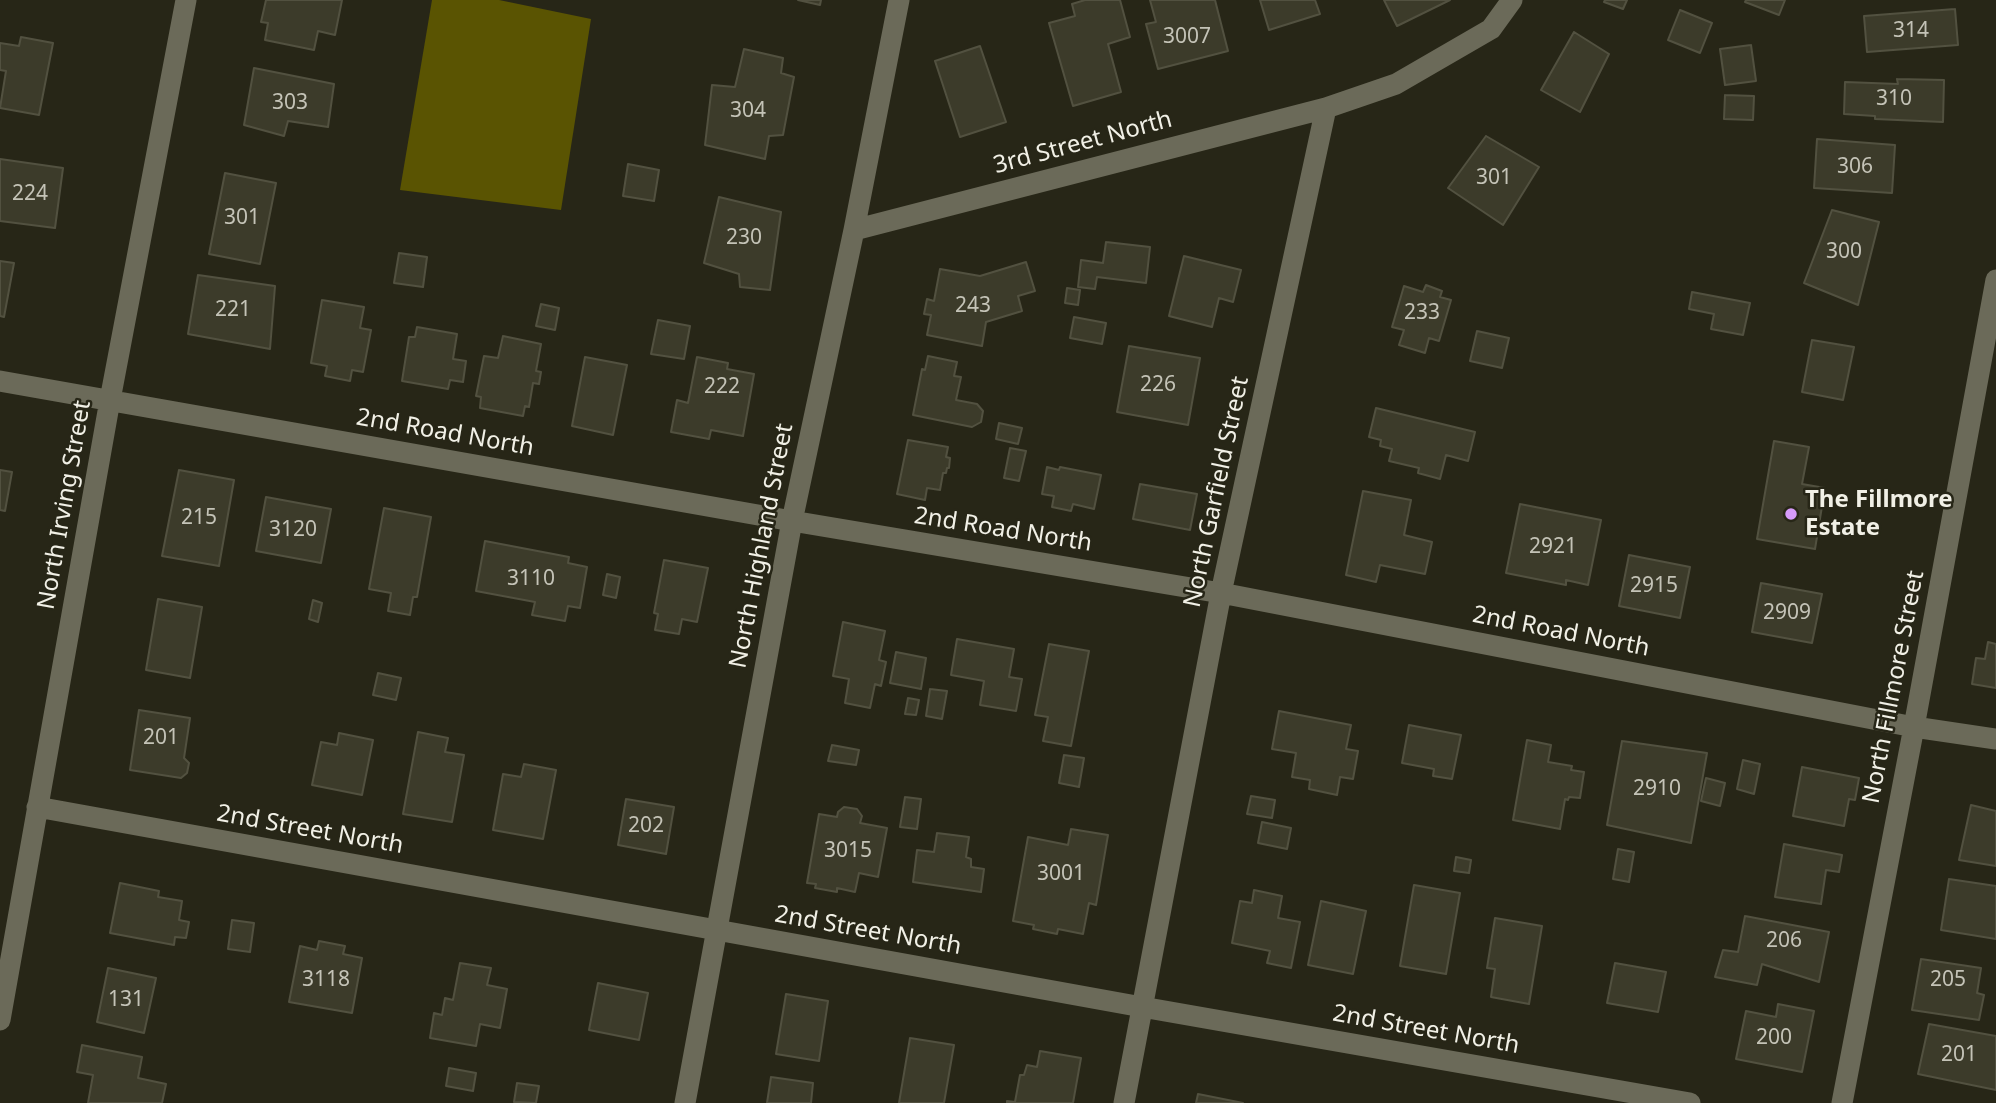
<!DOCTYPE html>
<style>
body{margin:0}
canvas{display:block;background:#272617}
</style>
<canvas width="1996" height="1103"></canvas>
<script>
const c = document.querySelector('canvas').getContext('2d');
c.lineJoin = 'round';
function fill(path, color) { c.fillStyle = color; c.fill(path, 'evenodd'); }
const poly = rows => new Path2D(rows.map(r => 'M' + r).join(''));
function strokePath(path, color, width, dash) { c.strokeStyle = color; c.lineWidth = width; c.lineCap = dash ? 'butt' : 'round'; c.setLineDash(dash || []); c.stroke(path); }
function label(font, color, halo, rows, align = 'center') {
  c.font = font + ' "Noto Sans",sans-serif'; c.lineWidth = 5; c.setLineDash([]); c.textBaseline = 'middle'; c.strokeStyle = halo; c.fillStyle = color; for (const [text, x, y, turn = 0] of rows) {
    c.save(); c.translate(x, y); c.rotate((+turn || 0) * Math.PI / 180); c.textAlign = isNaN(turn) ? turn : align; if (halo) c.strokeText(text, 0, 0); c.fillText(text, 0, 0); c.restore();
  }
}
const forest = poly([
 [432,0,499,0,591,19,561,210,400,190]
]);
const building = poly([
 [266,0,342,0,335,35,318,31,314,50,265,40,268,23,261,22,266,0],
 [798,0,821,0,820,5,798,0],
 [1085,0,1120,0,1130,37,1108,44,1121,92,1073,106,1049,23,1075,16,1072,4,1085,0],
 [1150,0,1215,0,1228,51,1158,69,1146,24,1156,22,1150,0],
 [1260,0,1315,0,1320,14,1269,30,1260,0],
 [1384,0,1450,0,1397,26,1384,0],
 [1605,0,1627,0,1623,9,1604,2,1605,0],
 [1746,0,1785,0,1779,15,1745,2,1746,0],
 [1955,9,1958,45,1867,52,1864,16,1955,9],
 [1680,10,1712,23,1700,53,1668,40,1680,10],
 [1574,32,1609,54,1580,112,1541,90,1574,32],
 [21,37,53,43,39,115,0,108,6,71,0,70,0,43,19,46,21,37],
 [1751,45,1756,81,1725,85,1720,49,1751,45],
 [980,46,1006,122,960,137,935,61,980,46],
 [744,49,783,58,781,73,794,77,783,135,769,136,765,159,705,145,712,85,735,87,744,49],
 [254,68,334,84,328,127,288,121,284,136,244,125,254,68],
 [1897,79,1944,80,1943,122,1875,119,1875,116,1844,114,1845,82,1898,84,1897,79],
 [1725,95,1754,96,1753,120,1724,119,1725,95],
 [1486,136,1539,167,1503,225,1448,188,1486,136],
 [1817,139,1895,145,1892,193,1814,188,1817,139],
 [0,159,63,168,55,228,0,221,0,159],
 [628,164,659,170,654,201,623,196,628,164],
 [225,173,276,183,260,264,209,254,225,173],
 [719,197,781,212,770,290,740,287,739,274,704,263,719,197],
 [1832,210,1879,222,1858,305,1804,283,1832,210],
 [1106,242,1150,247,1146,283,1097,277,1095,289,1078,287,1081,260,1103,263,1106,242],
 [399,253,427,257,423,287,394,283,399,253],
 [1184,256,1241,270,1233,302,1219,298,1212,327,1169,316,1184,256],
 [0,261,14,263,4,317,0,316,0,261],
 [1026,262,1035,291,1018,296,1022,311,986,322,982,346,927,335,931,315,924,314,927,299,934,301,940,269,980,276,1026,262],
 [198,275,275,286,270,349,188,334,198,275],
 [1426,285,1442,291,1440,297,1451,300,1439,341,1429,338,1425,353,1399,345,1404,330,1392,327,1404,286,1423,292,1426,285],
 [1067,288,1080,290,1078,305,1065,303,1067,288],
 [1692,292,1750,303,1743,335,1711,329,1714,314,1689,309,1692,292],
 [322,300,364,307,360,328,371,330,363,372,352,370,350,381,325,376,327,366,311,363,322,300],
 [541,304,559,308,555,330,536,326,541,304],
 [1074,317,1106,323,1102,344,1070,338,1074,317],
 [658,320,690,326,684,359,651,354,658,320],
 [417,327,457,334,453,359,466,361,463,382,450,380,448,389,402,381,409,337,415,337,417,327],
 [1477,331,1509,338,1502,368,1470,361,1477,331],
 [503,336,541,344,536,371,541,372,539,384,533,383,529,407,525,406,523,416,480,408,481,397,476,396,484,356,498,358,503,336],
 [1812,340,1854,347,1843,400,1802,392,1812,340],
 [1129,346,1200,358,1188,425,1117,412,1129,346],
 [928,356,957,362,954,376,961,377,956,400,977,404,983,411,981,422,972,427,913,415,922,369,925,370,928,356],
 [585,357,627,365,613,435,572,426,585,357],
 [697,357,728,363,727,369,754,374,743,436,711,430,709,439,671,432,677,400,688,403,697,357],
 [1376,408,1475,432,1468,461,1446,455,1440,479,1418,473,1419,468,1389,461,1392,449,1380,446,1381,440,1369,437,1376,408],
 [999,423,1022,428,1018,444,996,439,999,423],
 [908,440,948,447,946,457,950,458,949,468,947,468,946,473,943,473,940,490,927,488,925,500,897,494,908,440],
 [1774,441,1809,447,1802,484,1825,488,1815,549,1757,539,1774,441],
 [1010,448,1026,451,1019,481,1004,478,1010,448],
 [1047,467,1059,470,1060,467,1101,475,1094,509,1073,504,1071,511,1052,507,1054,496,1042,494,1047,467],
 [0,470,12,472,5,511,0,510,0,470],
 [179,470,234,480,219,566,162,556,179,470],
 [1140,484,1197,494,1190,530,1133,519,1140,484],
 [1363,491,1411,500,1404,535,1432,542,1425,574,1380,565,1376,582,1346,575,1363,491],
 [266,497,331,509,321,563,256,551,266,497],
 [1520,504,1601,520,1588,585,1566,580,1566,585,1506,573,1520,504],
 [384,508,431,517,417,597,413,597,410,615,388,611,391,593,369,589,384,508],
 [485,541,569,557,568,563,587,567,580,608,568,606,565,621,532,615,535,602,476,591,485,541],
 [1629,555,1690,567,1680,618,1619,606,1629,555],
 [664,560,708,568,697,622,682,619,679,634,655,630,658,614,654,613,664,560],
 [607,574,620,577,616,598,603,595,607,574],
 [1761,583,1822,594,1812,643,1752,632,1761,583],
 [158,599,202,607,190,678,146,670,158,599],
 [313,600,322,603,318,622,309,619,313,600],
 [843,622,885,631,879,660,886,662,881,686,875,684,870,708,845,703,849,679,833,676,843,622],
 [957,639,1014,649,1009,677,1022,679,1016,711,980,705,984,681,951,675,957,639],
 [1988,642,1996,644,1996,688,1972,684,1976,658,1985,659,1988,642],
 [1049,644,1089,651,1071,746,1043,741,1048,717,1035,715,1049,644],
 [896,652,926,658,921,689,890,683,896,652],
 [378,673,401,678,396,700,373,695,378,673],
 [930,689,947,691,942,719,926,716,930,689],
 [908,698,919,700,916,715,905,714,908,698],
 [139,710,190,718,184,758,189,763,187,773,181,778,130,770,139,710],
 [1279,711,1351,725,1346,749,1358,751,1353,779,1340,777,1337,795,1309,789,1310,780,1292,777,1296,753,1272,749,1279,711],
 [1409,725,1461,735,1452,779,1433,776,1434,769,1402,763,1409,725],
 [418,732,448,738,445,752,464,755,452,822,403,814,418,732],
 [339,733,373,740,362,795,312,785,321,742,337,745,339,733],
 [1527,740,1551,745,1548,762,1572,766,1571,770,1584,772,1580,798,1569,797,1568,800,1565,799,1560,829,1513,820,1527,740],
 [1622,741,1707,753,1691,843,1607,825,1622,741],
 [832,745,859,750,856,765,828,761,832,745],
 [1064,755,1084,758,1079,787,1059,783,1064,755],
 [1743,760,1760,764,1754,794,1737,789,1743,760],
 [524,764,556,770,543,839,493,830,503,774,521,777,524,764],
 [1802,767,1859,778,1855,800,1849,799,1844,826,1793,816,1802,767],
 [1706,778,1725,783,1720,806,1701,801,1706,778],
 [1251,796,1275,800,1272,818,1247,814,1251,796],
 [905,797,921,799,917,829,900,827,905,797],
 [626,799,674,807,666,854,618,845,626,799],
 [1971,805,1996,811,1996,866,1959,860,1971,805],
 [844,807,857,809,862,816,860,823,887,828,878,877,859,873,855,892,837,888,837,892,815,888,816,884,807,883,819,814,837,817,838,812,844,807],
 [1262,822,1291,828,1287,849,1258,843,1262,822],
 [1071,829,1108,835,1096,905,1089,903,1083,934,1058,929,1057,934,1033,929,1034,925,1013,921,1028,837,1068,845,1071,829],
 [937,833,969,837,966,857,971,859,971,867,984,869,981,892,913,882,917,850,934,852,937,833],
 [1784,844,1842,855,1839,872,1826,870,1821,904,1775,897,1784,844],
 [1618,849,1634,852,1629,882,1613,879,1618,849],
 [1456,857,1471,860,1469,873,1454,871,1456,857],
 [1949,879,1996,886,1996,939,1941,930,1949,879],
 [120,883,159,891,158,897,182,901,179,920,189,922,186,938,175,937,174,945,110,933,120,883],
 [1414,885,1460,893,1446,974,1400,966,1414,885],
 [1254,890,1282,896,1278,918,1300,922,1291,968,1267,963,1270,951,1232,943,1240,901,1252,903,1254,890],
 [1321,901,1366,911,1353,974,1308,965,1321,901],
 [1745,916,1829,932,1819,982,1762,964,1757,985,1715,977,1723,950,1738,952,1745,916],
 [1495,918,1542,926,1529,1004,1491,997,1495,969,1487,968,1495,918],
 [232,920,254,923,250,952,228,949,232,920],
 [319,941,345,946,343,954,362,958,352,1013,289,1002,300,946,317,950,319,941],
 [1921,959,1981,968,1977,993,1984,995,1979,1020,1912,1010,1921,959],
 [460,963,491,968,487,985,507,989,500,1028,480,1024,476,1046,430,1038,434,1013,442,1015,445,998,453,1000,460,963],
 [1615,963,1666,972,1658,1012,1607,1003,1615,963],
 [108,968,156,978,144,1033,97,1022,108,968],
 [598,983,648,993,639,1040,589,1030,598,983],
 [786,994,828,1001,819,1061,776,1054,786,994],
 [1778,1004,1814,1011,1802,1072,1736,1059,1746,1011,1776,1017,1778,1004],
 [1929,1024,1996,1036,1996,1090,1918,1074,1929,1024],
 [910,1038,954,1045,944,1103,899,1103,910,1038],
 [82,1045,142,1057,138,1078,166,1084,162,1103,88,1103,93,1075,77,1072,82,1045],
 [1040,1051,1081,1058,1073,1103,1007,1103,1007,1101,1015,1102,1020,1075,1024,1075,1027,1065,1037,1067,1040,1051],
 [449,1068,476,1073,473,1091,446,1086,449,1068],
 [771,1077,813,1083,811,1103,767,1103,771,1077],
 [517,1083,539,1086,536,1103,514,1102,517,1083],
 [1198,1094,1243,1103,1196,1103,1198,1094]
]);
const street = poly([
 [854,230,1326,108,1396,84,1491,29,1512,0],
 [0,381,792,521,1221,593,1914,727,1996,739],
 [37,807,1142,1007,1690,1103],
 [0,1020,110,400,186,0],
 [685,1103,792,521,854,230,899,0],
 [1124,1103,1221,593,1326,108],
 [1842,1103,1914,727,1996,280]
]);
const markers = [
 [1791,514,7,"#d69bfa"]
];
const numberNames = [
 ["314",1911,31],
 ["3007",1187,37],
 ["310",1894,99],
 ["303",290,103],
 ["304",748,111],
 ["306",1855,167],
 ["301",1494,178],
 ["224",30,194],
 ["301",242,218],
 ["230",744,238],
 ["300",1844,252],
 ["243",973,306],
 ["221",233,310],
 ["233",1422,313],
 ["226",1158,385],
 ["222",722,387],
 ["215",199,518],
 ["3120",293,530],
 ["2921",1553,547],
 ["3110",531,579],
 ["2915",1654,586],
 ["2909",1787,613],
 ["201",161,738],
 ["2910",1657,789],
 ["202",646,826],
 ["3015",848,851],
 ["3001",1061,874],
 ["206",1784,941],
 ["3118",326,980],
 ["205",1948,980],
 ["131",126,1000],
 ["200",1774,1038],
 ["201",1959,1055]
];
const streetNames = [
 ["3rd Street North",1083,143,-15],
 ["2nd Road North",445,433,10],
 ["North Garfield Street",1217,492,-78],
 ["North Irving Street",65,505,-80],
 ["2nd Road North",1003,530,9],
 ["North Highland Street",762,546,-79],
 ["2nd Road North",1561,632,11],
 ["North Fillmore Street",1894,687,-79],
 ["2nd Street North",310,830,10],
 ["2nd Street North",868,931,10],
 ["2nd Street North",1426,1030,10]
];
const poiNames = [
 ["The Fillmore",1805,500],
 ["Estate",1805,528]
];
fill(forest, '#5a5402');
fill(building, '#3c3b2a');
strokePath(building, '#525140', 2);
strokePath(street, '#6b6a59', 21);
for (const [x, y, r, color] of markers) { const dot = new Path2D(); dot.arc(x, y, r, 0, 2 * Math.PI); c.fillStyle = color; c.fill(dot); strokePath(dot, '#272617', 2.5); }
label('21px', '#c4c3b7', null, numberNames);
label('24px', '#f1f0e6', '#272617', streetNames);
label('bold 24px', '#f1f0e6', '#272617', poiNames, 'left');
</script>
